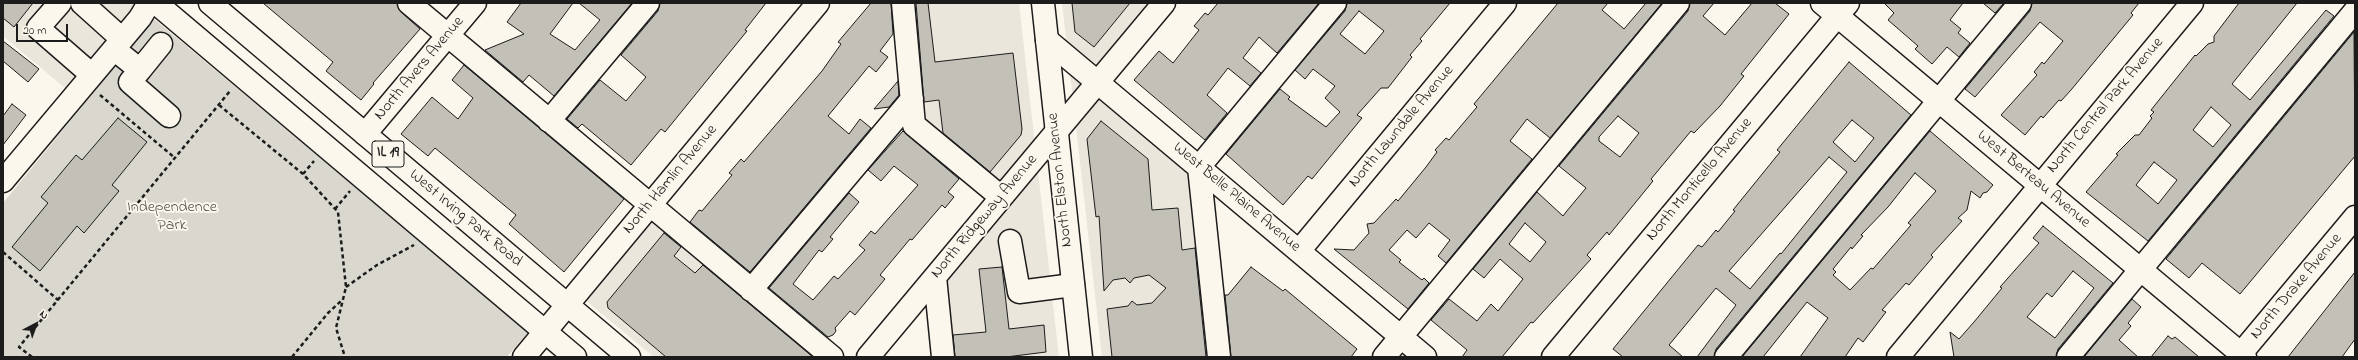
<!DOCTYPE html>
<style>
body{margin:0}
#map{position:relative;width:2358px;height:360px;overflow:hidden;background:#fbf7ec;font-family:"Indie Flower",sans-serif}
canvas{display:block}
.frame{position:absolute;inset:0;border:4px solid #1c1c1c;pointer-events:none}
.north{position:absolute;left:16px;top:304px;width:40px;height:40px;-webkit-text-stroke:3px #fbf7ec;paint-order:stroke;rotate:41deg;font-size:11px;font-weight:700;line-height:16px;text-align:center;color:#1c1c1c}
.north::after{content:'';display:block;margin:auto;width:14px;height:18px;background:#1c1c1c;clip-path:polygon(50% 0,100% 100%,50% 72%,0 100%)}
.scale{position:absolute;left:16px;top:24px;width:52px;height:18px;box-sizing:border-box;border:2px solid #1c1c1c;border-top:0;padding-left:5px;font-size:12px;line-height:14px;white-space:nowrap;color:#1c1c1c;-webkit-text-stroke:3px #fbf7ec;paint-order:stroke}
</style>
<div id="map">
<canvas width="2358" height="360"></canvas>
<div class="frame"></div>
<div class="north">N</div>
<div class="scale">20 m</div>
</div>
<script>
const c = document.querySelector('canvas').getContext('2d');
c.lineJoin = 'round';
function fill(path, color) { c.fillStyle = color; c.fill(path, 'evenodd'); }
const poly = rows => new Path2D(rows.map(r => 'M' + r).join(''));
function strokePath(path, color, width, dash) { c.strokeStyle = color; c.lineWidth = width; c.lineCap = dash ? 'butt' : 'round'; c.setLineDash(dash || []); c.stroke(path); }
function label(font, color, halo, rows, align = 'center') {
  c.font = font + ' "Indie Flower",sans-serif'; c.lineWidth = 4; c.setLineDash([]); c.textBaseline = 'middle'; c.strokeStyle = halo; c.fillStyle = color; for (const [text, x, y, turn = 0] of rows) {
    c.save(); c.translate(x, y); c.rotate((+turn || 0) * Math.PI / 180); c.textAlign = isNaN(turn) ? turn : align; if (halo) c.strokeText(text, 0, 0); c.fillText(text, 0, 0); c.restore();
  }
}
const built = poly([
 [3,3,134,3,154,19,84,104,3,36],
 [906,3,1019,3,1059,357,946,357,938,276,1004,196,918,125],
 [1062,3,1158,3,1093,81,1195,167,1221,357,1102,357],
 [652,209,828,357,654,357,579,295]
]);
const green = poly([
 [154,19,529,331,507,357,3,357,3,203]
]);
const building = poly([
 [3,3,33,3,14,27,3,18,3,3],
 [263,3,397,3,401,12,420,29,373,83,374,84,361,100,326,71,333,62,263,3],
 [521,3,573,3,550,34,575,50,600,20,579,3,632,3,554,96,529,75,523,82,485,50,524,34,507,22,521,3],
 [660,3,766,3,745,30,747,31,665,132,661,129,631,165,582,124,578,128,567,119,600,80,626,101,646,77,621,55,658,11,660,3],
 [871,3,891,3,893,34,880,51,888,57,876,72,869,66,828,116,849,134,860,119,871,128,750,272,690,222,699,210,702,211,732,175,729,173,741,159,744,162,822,71,841,44,838,42,871,3],
 [916,3,928,3,935,62,1013,53,1022,129,1021,135,990,172,943,133,939,100,924,102,916,3],
 [1072,3,1130,3,1094,47,1075,32,1072,3],
 [1218,3,1319,3,1277,53,1259,37,1243,58,1261,73,1250,86,1228,68,1207,95,1227,113,1205,140,1134,80,1159,51,1173,63,1199,30,1194,26,1205,13,1208,15,1218,3],
 [1347,3,1450,3,1420,39,1422,41,1410,55,1412,57,1388,88,1381,88,1357,115,1362,118,1312,179,1308,176,1283,205,1226,154,1280,89,1290,97,1288,99,1326,127,1340,112,1325,98,1335,86,1313,69,1305,79,1295,70,1345,11,1347,3],
 [1359,11,1384,31,1365,54,1340,34,1359,11],
 [1558,3,1608,3,1602,10,1624,29,1646,3,1662,3,1550,138,1527,119,1510,141,1532,159,1446,263,1438,256,1450,240,1429,223,1416,238,1407,230,1389,250,1401,260,1399,262,1422,280,1424,278,1429,283,1408,309,1334,249,1354,250,1369,233,1367,224,1374,223,1396,199,1398,201,1426,167,1437,152,1435,150,1446,138,1449,140,1477,107,1474,104,1558,3],
 [1690,3,1714,3,1703,16,1725,35,1752,3,1775,3,1789,14,1741,74,1744,76,1720,106,1694,133,1691,131,1651,179,1653,181,1609,235,1607,232,1587,255,1591,259,1533,323,1531,322,1502,357,1462,357,1467,350,1431,320,1449,299,1477,321,1491,304,1498,311,1523,279,1500,259,1484,278,1473,269,1537,192,1563,216,1566,212,1586,188,1559,166,1688,11,1690,3],
 [1618,116,1639,133,1620,157,1599,141,1599,137,1618,116],
 [1525,223,1546,242,1530,262,1509,244,1525,223],
 [1884,3,1963,3,1950,20,1961,29,1958,33,1970,43,1959,57,1947,47,1932,64,1915,49,1918,46,1888,20,1894,13,1884,3],
 [1983,3,2004,3,1995,13,1983,3],
 [2032,3,2139,3,2131,13,2133,15,2071,90,2061,101,2059,100,2043,118,2041,116,2025,135,2001,115,2037,75,2034,72,2042,62,2044,64,2063,41,2040,22,1975,97,1965,89,2030,11,2032,3],
 [2239,3,2297,3,2232,84,2250,100,2326,10,2334,16,2148,241,2086,192,2118,155,2116,154,2135,135,2139,135,2152,118,2150,116,2154,112,2151,110,2195,55,2196,56,2208,44,2214,42,2214,36,2239,3],
 [2211,107,2231,125,2213,147,2193,130,2211,107],
 [2154,162,2177,180,2158,204,2136,185,2154,162],
 [2354,32,2355,156,2240,294,2202,263,2189,278,2166,259,2354,32],
 [3,41,39,69,28,82,3,61,3,41],
 [1849,62,1911,115,1716,349,1714,357,1697,357,1736,305,1716,288,1669,345,1683,357,1623,357,1613,349,1698,245,1702,247,1716,230,1718,232,1735,211,1733,210,1780,152,1777,150,1849,62],
 [1852,120,1874,138,1855,162,1833,142,1852,120],
 [1829,157,1847,172,1781,254,1780,253,1750,289,1729,271,1829,157],
 [464,65,624,199,564,272,509,224,516,215,435,148,428,156,401,134,432,97,458,119,473,98,452,80,464,65],
 [898,81,899,95,889,107,874,109,898,81],
 [12,104,26,115,3,145,3,116,12,104],
 [118,118,147,142,112,185,119,191,84,233,77,226,40,271,12,247,48,203,41,197,76,155,82,160,118,118],
 [1101,121,1148,159,1152,210,1178,208,1182,250,1195,248,1206,357,1112,357,1107,309,1128,306,1132,301,1137,305,1152,303,1166,288,1149,275,1134,278,1130,283,1125,278,1113,280,1104,291,1099,216,1096,217,1087,139,1101,121],
 [903,131,959,179,948,192,954,197,945,208,942,205,912,240,910,239,880,275,885,279,855,315,850,311,835,328,836,331,833,335,828,337,769,288,849,193,859,202,830,237,833,239,822,252,819,250,793,284,813,300,834,276,838,279,865,250,859,245,871,231,875,234,918,185,894,166,881,181,868,170,903,131],
 [1930,131,1993,185,1987,192,1983,193,1980,198,1971,191,1967,210,1958,218,1962,221,1931,255,1933,257,1909,285,1906,283,1882,310,1886,312,1863,342,1858,338,1845,357,1800,357,1828,318,1807,302,1763,357,1742,357,1930,131],
 [1915,173,1936,191,1908,223,1911,225,1873,269,1871,268,1850,290,1833,275,1836,272,1833,269,1851,247,1852,249,1863,236,1861,235,1888,207,1915,173],
 [2043,226,2113,283,2058,349,2056,357,1954,357,1950,332,1959,339,1974,322,2002,288,2000,287,2039,243,2033,238,2043,226],
 [2073,271,2094,288,2055,338,2027,317,2047,293,2052,297,2073,271],
 [664,233,681,247,674,256,695,273,703,265,813,357,666,357,608,308,607,302,664,233],
 [1002,267,1009,329,1044,325,1046,352,1006,357,955,357,953,335,986,332,979,269,1002,267],
 [1251,267,1283,291,1285,289,1357,349,1351,357,1231,357,1225,295,1228,295,1251,267],
 [2355,272,2355,339,2342,357,2288,357,2355,272],
 [2132,299,2141,307,2128,323,2131,326,2119,340,2138,357,2084,357,2132,299],
 [2168,336,2172,339,2175,337,2199,357,2151,357,2168,336]
]);
const path = poly([
 [100,95,175,158],
 [219,105,303,174,338,212,346,287,336,328,345,357],
 [303,174,314,161],
 [335,209,350,191],
 [3,252,58,300],
 [346,287,377,265,414,245],
 [32,357,19,347,230,91],
 [292,357,328,313,342,300]
]);
const minor = poly([
 [60,3,38,28,92,75],
 [82,3,122,39],
 [409,3,832,357],
 [903,3,914,125,1001,197],
 [1822,3,2245,357],
 [1047,40,1425,357],
 [114,49,140,70,161,44],
 [140,70,130,82,169,116],
 [549,121,648,3],
 [365,134,475,3],
 [3,181,140,18,149,3],
 [1010,241,1019,292,1073,285],
 [1299,251,1505,3],
 [935,277,943,357],
 [751,290,912,99],
 [524,357,818,3],
 [868,357,1164,3],
 [1219,357,1199,167,1335,3],
 [1384,357,1678,3],
 [1553,357,1848,3],
 [1726,357,2020,3],
 [1898,357,2192,3],
 [2068,357,2355,11],
 [2238,357,2355,217]
]);
const major = poly([
 [156,3,575,357],
 [210,3,629,357],
 [1043,3,1081,357]
]);
const shields = [
 [388,154,32]
];
const shieldNames = [
 ["IL 19",388,154]
];
const streetNames = [
 ["North Avers Avenue",420,69,-50],
 ["North Central Park Avenue",2106,106,-50],
 ["North Lawndale Avenue",1402,127,-50],
 ["North Hamlin Avenue",671,180,-50],
 ["North Elston Avenue",1061,180,-96],
 ["North Monticello Avenue",1700,180,-50],
 ["West Berteau Avenue",2033,180,40],
 ["West Belle Plaine Avenue",1236,198,40],
 ["North Ridgeway Avenue",985,217,-50],
 ["West Irving Park Road",465,219,40],
 ["North Drake Avenue",2297,287,-50]
];
const parkNames = [
 ["Independence",172,208],
 ["Park",172,226]
];
fill(built, '#eae6dc');
fill(green, '#dad7ce');
fill(building, '#c3c0b8');
strokePath(building, '#1c1c1c', 1);
strokePath(minor, '#1c1c1c', 25);
strokePath(major, '#1c1c1c', 25);
strokePath(path, '#1c1c1c', 2.5, [4, 3]);
strokePath(minor, '#fbf7ec', 22);
strokePath(major, '#fbf7ec', 22);
for (const [x, y, w] of shields) { const box = new Path2D(); box.roundRect(x - w / 2, y - 13, w, 26, 3); c.fillStyle = '#fbf7ec'; c.fill(box); strokePath(box, '#1c1c1c', 1); }
label('bold 15px', '#1c1c1c', null, shieldNames);
label('16px', '#1c1c1c', '#fbf7ec', streetNames);
label('16px', '#555451', '#fbf7ec', parkNames);
</script>
